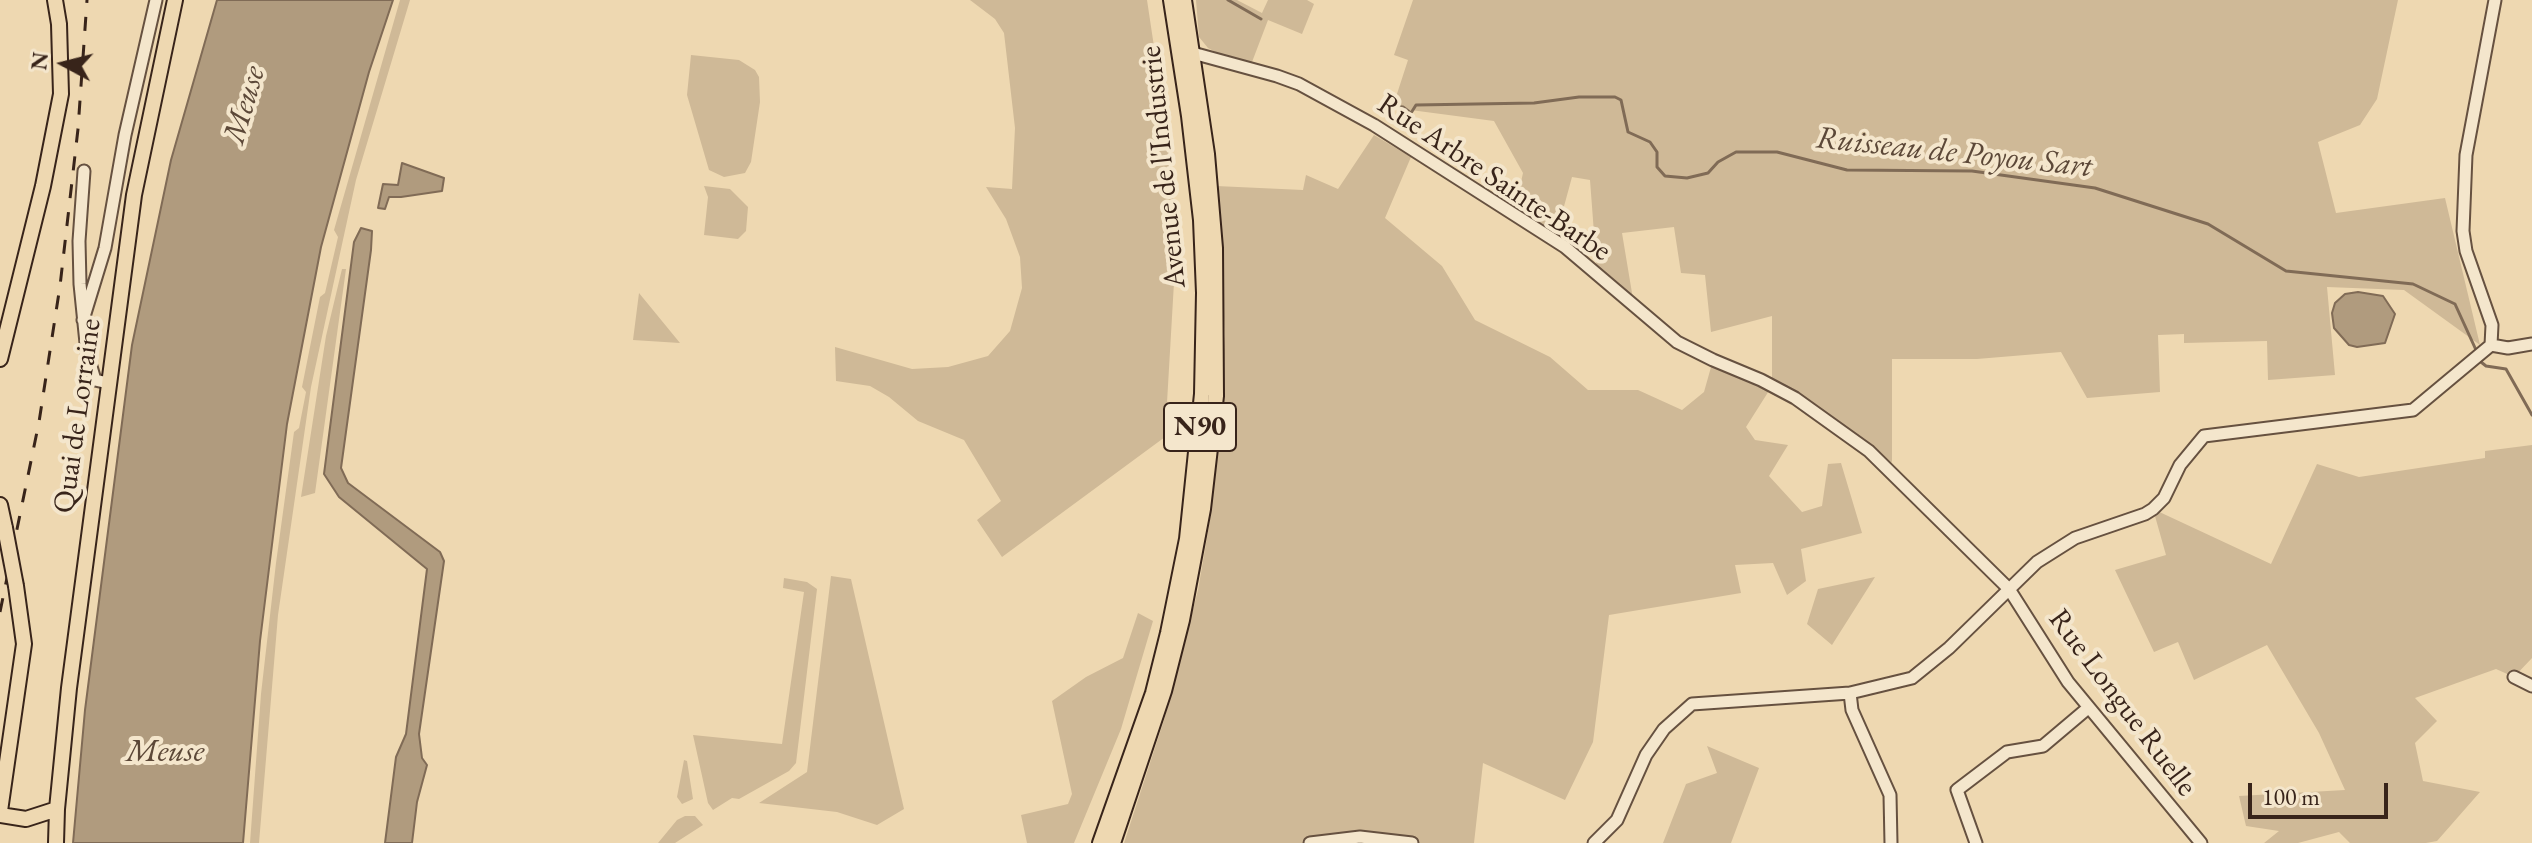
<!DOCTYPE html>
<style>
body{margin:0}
#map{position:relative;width:2532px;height:843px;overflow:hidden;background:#eed8b1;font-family:"EB Garamond",serif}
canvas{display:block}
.north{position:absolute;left:24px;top:24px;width:80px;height:80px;-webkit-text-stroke:6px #f4e6cc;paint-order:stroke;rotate:277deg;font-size:22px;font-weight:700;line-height:32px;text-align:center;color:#38241a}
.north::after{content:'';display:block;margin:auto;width:28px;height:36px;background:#38241a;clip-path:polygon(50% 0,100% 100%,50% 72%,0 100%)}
.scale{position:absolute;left:2248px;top:783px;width:140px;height:36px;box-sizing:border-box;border:4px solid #38241a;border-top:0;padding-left:10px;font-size:24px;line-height:28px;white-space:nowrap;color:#38241a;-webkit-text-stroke:6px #f4e6cc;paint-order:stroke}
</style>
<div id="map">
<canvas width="2532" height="843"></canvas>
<div class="north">N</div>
<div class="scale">100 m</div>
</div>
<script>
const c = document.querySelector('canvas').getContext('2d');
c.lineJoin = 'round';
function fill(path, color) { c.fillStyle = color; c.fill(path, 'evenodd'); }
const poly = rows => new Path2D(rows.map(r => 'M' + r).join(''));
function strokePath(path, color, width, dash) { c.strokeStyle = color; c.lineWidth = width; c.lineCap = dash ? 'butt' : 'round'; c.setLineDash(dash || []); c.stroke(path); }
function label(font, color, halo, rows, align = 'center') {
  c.font = font + ' "EB Garamond",serif'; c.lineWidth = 8; c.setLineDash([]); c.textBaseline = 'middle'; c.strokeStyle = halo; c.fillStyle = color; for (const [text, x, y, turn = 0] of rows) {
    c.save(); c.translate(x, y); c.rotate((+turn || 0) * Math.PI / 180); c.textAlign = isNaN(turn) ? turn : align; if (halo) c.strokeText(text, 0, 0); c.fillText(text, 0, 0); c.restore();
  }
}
const green = poly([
 [400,0,410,0,356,180,311,387,278,615,259,843,250,843,261,694,276,563,294,432,299,428,306,392,302,387,320,297,325,293,338,237,334,230],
 [970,0,1147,0,1171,160,1176,248,1165,437,1002,557,977,520,1001,501,964,440,918,421,889,397,870,386,836,381,835,347,912,369,948,367,988,356,1010,331,1022,288,1020,257,1006,219,986,187,1012,189,1015,128,1004,33,995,19],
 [1196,0,1237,0,1262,13,1268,0,1307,0,1314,4,1302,34,1268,20,1252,62,1225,57,1208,48,1199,37],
 [1413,0,2398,0,2377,99,2360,125,2318,142,2336,213,2445,198,2480,345,2404,290,2327,287,2335,375,2268,380,2267,341,2184,343,2184,334,2158,335,2160,392,2087,398,2061,352,1977,359,1892,359,1892,461,1888,470,1772,386,1746,427,1755,440,1788,445,1769,476,1802,512,1822,506,1828,464,1841,463,1862,533,1801,549,1806,581,1787,595,1773,563,1735,565,1741,593,1609,615,1593,742,1565,800,1483,763,1474,843,1124,843,1164,720,1198,590,1210,520,1218,447,1225,334,1216,186,1303,190,1306,175,1338,189,1374,135,1411,157,1385,218,1442,266,1475,320,1550,357,1588,390,1638,390,1682,410,1704,392,1713,360,1772,385,1772,316,1711,332,1705,275,1681,273,1674,227,1622,233,1634,305,1597,273,1590,180,1572,177,1557,232,1515,209,1523,173,1494,121,1403,109,1395,100,1408,60,1394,55],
 [691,55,739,60,755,70,759,77,760,102,751,162,745,173,724,177,709,170,687,95],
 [704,186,730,189,748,207,746,231,738,239,704,235,708,197],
 [342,269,346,269,315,493,301,497,326,336],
 [639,293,680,343,633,340],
 [2532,445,2532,658,2514,677,2496,669,2415,698,2437,721,2415,743,2423,781,2480,792,2437,841,2426,843,2350,843,2339,832,2298,843,2264,843,2279,831,2246,826,2239,796,2345,790,2319,733,2267,645,2194,680,2178,642,2154,652,2115,570,2166,555,2153,509,2271,564,2317,464,2359,477,2485,458,2485,451],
 [831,576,851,579,904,809,877,825,837,812,759,803,807,772],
 [1875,577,1832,645,1807,624,1818,589],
 [784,578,807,582,817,589,796,763,789,771,739,799,732,798,713,810,708,803,693,735,782,744,804,592,783,588],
 [1138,613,1153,621,1121,729,1074,843,1027,843,1021,815,1068,804,1072,794,1052,701,1086,677,1123,658],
 [1707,746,1759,768,1731,843,1663,843,1686,784,1717,773],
 [684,760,687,761,693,799,682,804,677,797],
 [685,816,695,816,703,825,675,843,658,843,677,820]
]);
const water = poly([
 [217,0,393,0,369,72,321,247,287,424,260,641,243,843,73,843,85,710,132,345,171,160,217,0],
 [402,163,444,178,442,191,401,197,389,197,385,209,378,208,383,184,398,185,402,163],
 [361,228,372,231,371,250,341,468,348,483,440,552,444,561,419,734,422,758,427,765,417,802,412,843,385,843,396,757,406,734,427,569,339,497,324,474,354,242,361,228],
 [2358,292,2383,296,2395,314,2385,343,2357,347,2349,345,2334,328,2332,313,2335,303,2345,294,2358,292]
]);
const stream = poly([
 [1228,0,1261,19],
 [1390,106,1403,107,1411,113,1416,105,1534,103,1579,97,1615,97,1621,100,1628,132,1650,142,1657,152,1657,167,1665,176,1687,178,1708,173,1718,162,1736,152,1777,152,1847,170,1972,171,2095,188,2208,224,2286,271,2413,284,2455,304,2476,350],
 [2481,362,2486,366,2506,369,2532,415]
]);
const minor = poly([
 [1189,52,1277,76,1299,84,1374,125,1565,247,1677,342,1713,360,1761,380,1795,398,1869,451,2009,589,2068,682,2201,843],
 [84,171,79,241,80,284,87,353,95,380,108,383],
 [83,320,105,248,125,135,156,0],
 [2491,345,2492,325,2466,251,2463,231,2466,155,2495,0],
 [2491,345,2508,348,2532,344],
 [2514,677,2532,686],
 [1850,693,1852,710,1890,795,1891,843],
 [1310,843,1360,837,1412,843],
 [1594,843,1617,820,1646,755,1664,729,1692,704,1850,693,1912,678,1949,648,2037,562,2075,538,2145,514,2153,509,2164,498,2180,465,2204,436,2413,410,2491,345],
 [1976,843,1957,790,2007,752,2043,746,2088,708]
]);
const major = poly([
 [0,359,43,186,61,94,59,24,55,0],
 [0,505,5,528],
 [0,811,24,644,16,586],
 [0,815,26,819,57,809],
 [56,843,57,809,69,688,134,195,175,0],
 [1100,843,1153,693,1168,633,1187,539,1202,394,1204,293,1201,220,1189,116,1171,0],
 [1113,843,1164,691,1182,620,1203,509,1216,396,1215,248,1207,154,1184,0]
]);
const rail = poly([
 [0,612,39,422,60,286,78,129,87,0]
]);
const majorBridge = poly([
 [5,528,16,586]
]);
const shields = [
 [1200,427,72]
];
const shieldNames = [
 ["N90",1200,427]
];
const streetNames = [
 ["Avenue de l'Industrie",1164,167,-96],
 ["Rue Arbre Sainte-Barbe",1494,178,34],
 ["Quai de Lorraine",78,416,-82],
 ["Rue Longue Ruelle",2122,703,53]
];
const waterNames = [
 ["Meuse",245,105,-74],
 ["Ruisseau de Poyou Sart",1954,153,6],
 ["Meuse",165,752]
];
fill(green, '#cfb997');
fill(water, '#b09b7e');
strokePath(water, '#806b56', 2);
strokePath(stream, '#806b56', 3);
strokePath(minor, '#665140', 15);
strokePath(major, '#38241a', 18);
strokePath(minor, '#f4e6cc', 11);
strokePath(major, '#eed8b1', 14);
strokePath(rail, '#38241a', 3, [14, 14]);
strokePath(majorBridge, '#38241a', 18, []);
strokePath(majorBridge, '#eed8b1', 14);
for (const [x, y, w] of shields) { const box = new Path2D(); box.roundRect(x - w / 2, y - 24, w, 48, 6); c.fillStyle = '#f4e6cc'; c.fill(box); strokePath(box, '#38241a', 2); }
label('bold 28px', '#38241a', null, shieldNames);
label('30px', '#38241a', '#f4e6cc', streetNames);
label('italic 32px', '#5c4838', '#f4e6cc', waterNames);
</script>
